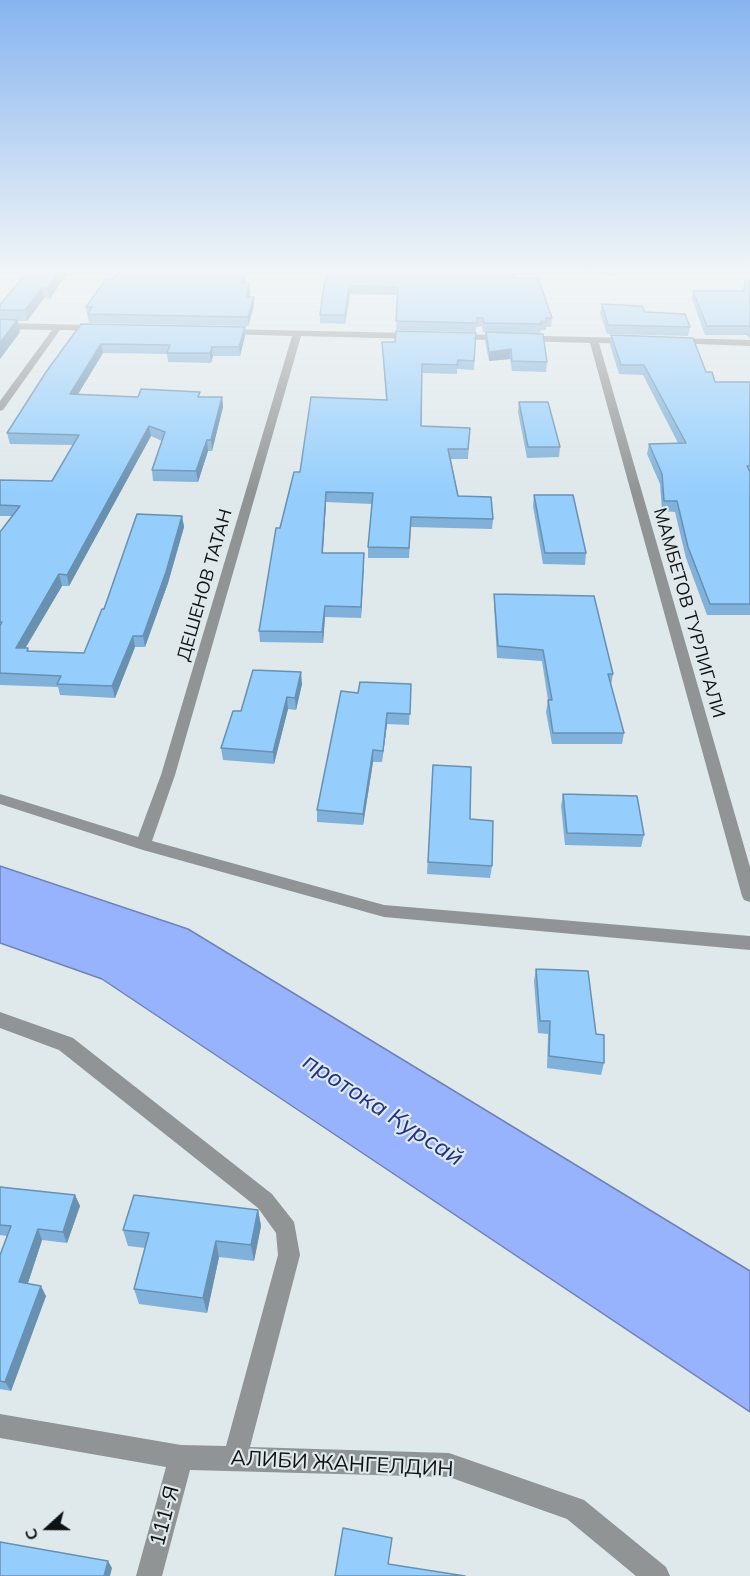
<!DOCTYPE html>
<meta charset="utf-8">
<style>
body{margin:0}
#map{position:relative;width:750px;height:1576px;overflow:hidden;background:#dfe8eb;font-family:Mulish,sans-serif}
canvas{display:block}
.north{position:absolute;left:18px;top:1498px;width:60px;height:60px;-webkit-text-stroke:4px #dfe8eb;paint-order:stroke;rotate:249deg;font-size:16px;font-weight:700;line-height:24px;text-align:center;color:#0f1213}
.north::after{content:'';display:block;margin:auto;width:21px;height:27px;background:#0f1213;clip-path:polygon(50% 0,100% 100%,50% 72%,0 100%)}
</style>
<div id="map">
<canvas width="750" height="1576"></canvas>
<div class="north">С</div>
</div>
<script>
const c = document.querySelector('canvas').getContext('2d');
c.lineJoin = 'round';
function fill(path, color) { c.fillStyle = color; c.fill(path, 'evenodd'); }
const poly = rows => new Path2D(rows.map(r => 'M' + r).join(''));
function strokePath(path, color, width, dash) { c.strokeStyle = color; c.lineWidth = width; c.lineCap = dash ? 'butt' : 'round'; c.setLineDash(dash || []); c.stroke(path); }
function label(font, color, halo, rows, align = 'center') {
  c.font = font + ' Mulish,sans-serif'; c.lineWidth = 4.5; c.setLineDash([]); c.textBaseline = 'middle'; c.strokeStyle = halo; c.fillStyle = color; for (const [text, x, y, turn = 0] of rows) {
    c.save(); c.translate(x, y); c.rotate((+turn || 0) * Math.PI / 180); c.textAlign = isNaN(turn) ? turn : align; if (halo) c.strokeText(text, 0, 0); c.fillText(text, 0, 0); c.restore();
  }
}
const water = poly([
 [0,866,188,929,750,1271,750,1412,102,979,0,943,0,866]
]);
const street = poly([
 [580,271,611,272,621,271,613,276,580,271],
 [0,323,96,325,100,328,96,331,60,330,3,410,0,411,0,401,52,330,0,329,0,323],
 [225,329,414,333,418,336,414,339,301,336,175,775,152,841,384,905,750,936,750,950,384,917,143,850,0,804,0,794,138,837,161,775,292,336,222,334,222,330,225,329],
 [456,334,630,338,634,341,630,344,599,343,750,867,750,902,744,900,742,896,590,343,453,339,453,335,456,334],
 [675,338,750,340,750,346,672,343,672,339,675,338],
 [0,1012,73,1038,272,1194,294,1222,300,1255,250,1447,449,1453,584,1500,666,1567,670,1576,636,1576,567,1519,449,1477,190,1470,162,1576,136,1576,166,1467,0,1438,0,1414,181,1445,226,1446,278,1255,276,1233,258,1208,59,1050,0,1028,0,1012]
]);
const wall = poly([
 [68,271,50,299,44,298,27,321,18,321,20,332,0,359,0,305],
 [118,271,248,271,244,283,250,292,249,297,254,306,248,326,89,323,86,307,113,279],
 [328,271,515,278,552,318,551,327,546,327,546,330,541,330,540,333,483,332,482,326,476,327,476,332,396,330,398,295,350,294,345,324,320,323,320,315],
 [745,281,750,281,750,338,746,335,705,335,692,299,693,291,743,291],
 [602,304,645,312,690,327,688,336,607,334,600,313],
 [81,324,245,336,240,356,213,356,211,363,168,362,167,354,103,353,78,394,138,397,222,397,223,407,212,451,208,451,198,482,153,481,152,470,162,441,151,436,69,586,62,586,25,648,28,648,29,651,84,653,104,609,182,516,184,527,168,583,145,647,135,647,115,698,60,695,58,687,0,685,0,532,12,516,0,516,0,480,52,481,73,445,10,444,7,433],
 [486,332,547,362,546,372,512,371,510,359,489,361,485,342],
 [476,333,474,370,457,369,457,374,422,373,421,426,470,428,468,459,451,459,458,496,493,519,492,529,411,527,409,558,368,558,368,547,372,504,326,502,323,553,364,553,361,618,325,617,323,643,260,642,259,631,280,528,300,472,386,400,382,342,395,342],
 [611,335,706,372,715,382,750,382,750,615,707,615,686,558,675,512,662,511,660,484,647,454,649,444,678,443,643,375,619,374,610,345],
 [519,402,560,447,559,457,527,458,518,412],
 [534,495,586,553,585,565,543,564,533,506],
 [494,594,613,674,611,685,624,733,622,744,552,744,546,712,548,700,542,661,497,658,494,605],
 [302,684,296,710,288,709,274,764,223,760,221,748,241,711],
 [411,684,409,725,387,724,382,762,373,762,363,825,317,822,317,810,358,693],
 [433,765,492,866,490,878,427,874],
 [563,794,644,835,641,847,565,845,561,806],
 [536,969,596,1034,604,1063,601,1075,547,1068,548,1034,538,1033,534,981],
 [0,1187,75,1195,80,1206,67,1243,42,1240,28,1283,46,1296,11,1391,0,1389,0,1256,7,1236,0,1235],
 [258,1210,261,1226,254,1261,219,1257,207,1313,139,1304,134,1289,145,1248,128,1246,123,1230]
]);
const shadedWall = poly([
 [59,271,68,271,50,299,48,288],
 [245,271,248,271,242,291,241,283],
 [249,283,250,292,247,306,246,297],
 [349,286,350,294,345,324,345,315],
 [42,288,44,298,27,321,25,310],
 [254,297,254,306,248,326,248,317],
 [17,320,20,332,0,359,0,343],
 [245,327,245,336,240,356,239,347],
 [101,344,103,353,72,404,70,394],
 [212,347,213,356,211,363,210,353],
 [511,349,510,359,489,361,489,352],
 [222,397,223,407,212,451,211,440],
 [149,426,151,436,69,586,67,575],
 [207,440,208,451,198,482,196,471],
 [326,492,326,502,322,563,322,553],
 [182,516,184,527,168,583,145,647,143,636],
 [364,553,364,564,361,618,361,607],
 [59,574,62,586,19,659,16,648],
 [325,606,325,617,323,643,322,632],
 [133,636,135,647,115,698,112,686],
 [301,672,302,684,296,710,295,698],
 [287,697,288,709,274,764,273,752],
 [387,713,387,724,382,762,383,751],
 [373,750,373,762,363,825,363,814],
 [75,1195,80,1206,67,1243,63,1232],
 [258,1210,261,1226,254,1261,251,1245],
 [38,1229,42,1240,25,1292,19,1282],
 [216,1241,219,1257,207,1313,203,1298],
 [41,1286,46,1296,11,1391,5,1382],
 [108,1561,112,1568,110,1576,104,1576]
]);
const building = poly([
 [28,271,59,271,48,288,42,288,25,310,0,310,0,305,28,271],
 [118,271,245,271,241,283,249,283,246,297,254,297,248,317,88,314,92,307,86,307,106,279,113,279,118,271],
 [328,271,514,271,515,278,538,278,552,318,546,318,546,322,541,321,541,324,484,323,483,318,477,318,477,323,396,321,398,287,349,286,345,315,320,315,324,285,328,271],
 [745,281,750,281,750,327,748,326,707,326,693,291,744,291,745,281],
 [602,304,642,306,645,312,685,314,690,327,608,325,602,304],
 [0,319,17,320,0,343,0,319],
 [81,324,245,327,239,347,212,347,210,353,167,353,170,345,101,344,70,394,138,397,141,389,200,392,198,397,222,397,211,440,207,440,196,471,152,470,165,432,149,426,67,575,59,574,16,648,28,648,27,651,84,653,102,609,104,609,137,514,182,516,166,572,143,636,133,636,112,686,57,684,61,676,0,673,0,626,2,622,0,622,0,532,20,506,0,505,0,480,52,481,79,435,7,433,46,372,81,324],
 [396,331,476,333,474,361,458,360,457,365,422,364,421,426,470,428,468,449,448,449,458,496,491,497,493,519,411,517,409,548,368,547,373,493,326,492,322,553,364,553,361,607,325,606,322,632,259,631,276,528,280,528,294,472,300,472,311,397,387,400,382,342,395,342,396,331],
 [486,332,543,334,547,362,512,361,511,349,489,352,486,332],
 [611,335,693,338,706,372,712,372,715,382,750,382,750,466,747,466,750,472,750,604,710,604,688,547,677,501,664,501,662,474,649,444,686,443,644,365,621,365,611,335],
 [519,402,548,402,560,447,528,447,519,402],
 [534,495,573,495,586,553,545,553,534,495],
 [494,594,594,596,613,674,608,674,624,733,553,733,548,700,552,700,543,650,498,646,494,594],
 [253,670,301,672,295,698,287,697,273,752,221,748,233,711,241,711,253,670],
 [360,682,411,684,410,714,387,713,383,751,373,750,363,814,317,810,341,691,358,693,360,682],
 [433,765,471,767,470,819,493,821,492,866,428,862,433,765],
 [563,794,637,796,644,835,567,833,563,794],
 [536,969,588,971,596,1034,604,1035,604,1063,549,1056,550,1021,540,1021,536,969],
 [0,1187,75,1195,63,1232,38,1229,19,1282,41,1286,5,1382,0,1381,0,1255,11,1226,0,1225,0,1187],
 [134,1195,258,1210,251,1245,216,1241,203,1298,134,1289,149,1233,123,1230,134,1195],
 [343,1528,392,1538,388,1564,465,1576,335,1576,343,1528],
 [0,1542,108,1561,104,1576,0,1576,0,1542]
]);
const streetNames = [
 ["ДЕШЕНОВ ТАТАН",205,585,-74],
 ["МАМБЕТОВ ТУРЛИГАЛИ",689,613,74]
];
const nearStreetnames = [
 ["АЛИБИ ЖАНГЕЛДИН",342,1464,3],
 ["111-Я",165,1516,-75]
];
const nearWaternames = [
 ["протока Курсай",383,1110,33]
];
fill(water, '#98b3fd');
strokePath(water, '#6f83b7', 1.5);
fill(street, '#909494');
fill(wall, '#80b1da');
fill(shadedWall, '#6890b1');
fill(building, '#95cefd');
strokePath(building, '#6890b1', 1.5);
const sky = c.createLinearGradient(0, 0, 0, 492);
sky.addColorStop(0, '#88b4f0');
sky.addColorStop(0.55, '#f1f5f6');
sky.addColorStop(1, '#f1f5f600');
c.fillStyle = sky;
c.fillRect(0, 0, 750, 492);
label('18px', '#0f1213', '#dfe8eb', streetNames);
label('21px', '#0f1213', '#dfe8eb', nearStreetnames);
label('italic 24px', '#213386', '#dfe8eb', nearWaternames);
</script>
